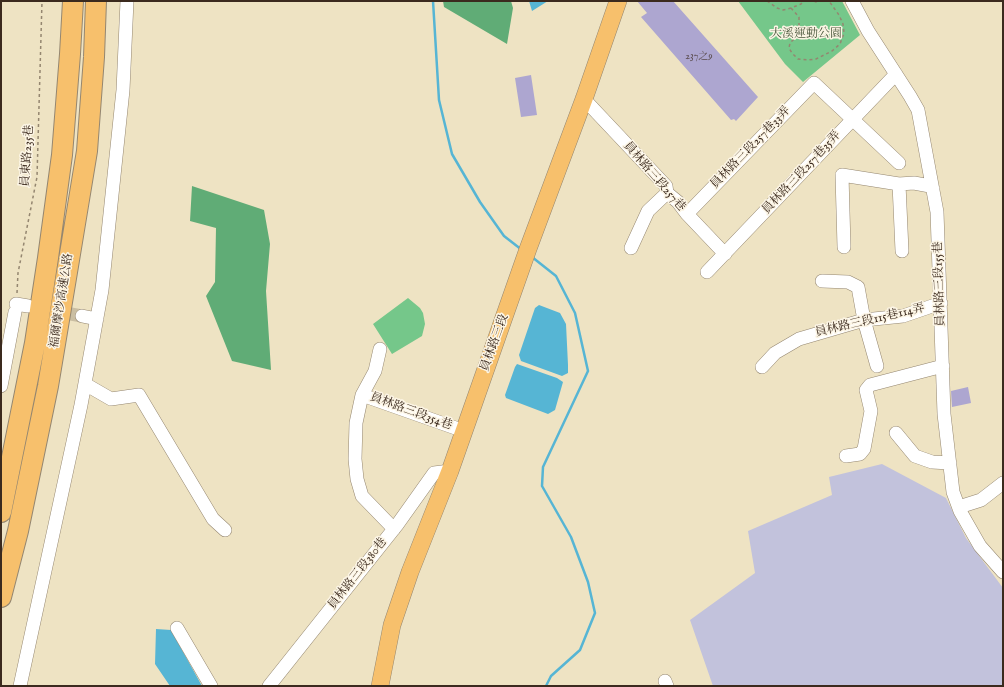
<!DOCTYPE html>
<meta charset="utf-8">
<style>
body{margin:0}
#map{position:relative;width:1004px;height:687px;overflow:hidden;background:#eee3c3;font-family:"IM FELL English",serif}
canvas{display:block}
.frame{position:absolute;inset:0;border:2px solid #3b2a1e;pointer-events:none}
</style>
<div id="map">
<canvas width="1004" height="687"></canvas>
<div class="frame"></div>
</div>
<script>
const c = document.querySelector('canvas').getContext('2d');
c.lineJoin = 'round';
function fill(path, color) { c.fillStyle = color; c.fill(path, 'evenodd'); }
const poly = rows => new Path2D(rows.map(r => 'M' + r).join(''));
function strokePath(path, color, width, dash) { c.strokeStyle = color; c.lineWidth = width; c.lineCap = dash ? 'butt' : 'round'; c.setLineDash(dash || []); c.stroke(path); }
function label(font, color, halo, rows, align = 'center') {
  c.font = font + ' "IM FELL English","Noto Serif TC",serif'; c.lineWidth = 3; c.setLineDash([]); c.textBaseline = 'middle'; c.strokeStyle = halo; c.fillStyle = color; for (const [text, x, y, turn = 0] of rows) {
    c.save(); c.translate(x, y); c.rotate((+turn || 0) * Math.PI / 180); c.textAlign = isNaN(turn) ? turn : align; if (halo) c.strokeText(text, 0, 0); c.fillText(text, 0, 0); c.restore();
  }
}
const industrial = poly([
 [882,464,946,498,966,538,1003,588,1003,686,713,686,690,620,755,573,748,531,832,495,829,477]
]);
const green = poly([
 [738,1,842,1,860,35,803,82,785,64],
 [408,298,420,308,423,313,425,324,422,336,392,354,373,324]
]);
const forest = poly([
 [443,1,511,1,513,8,507,44,444,7],
 [192,186,264,210,270,244,266,291,271,370,232,361,206,296,215,282,216,228,190,221]
]);
const water = poly([
 [529,1,548,1,532,11],
 [539,305,560,313,566,324,568,365,568,373,562,376,521,361,519,355,535,308],
 [517,364,557,378,563,382,555,410,548,414,506,398,505,395,515,367],
 [156,629,171,630,202,686,170,686,155,664]
]);
const stream = poly([
 [433,1,439,100,452,154,480,202,504,236,522,250],
 [532,257,556,276,575,313,588,371,543,467,542,486,571,537,588,582,595,613,580,650,551,676,546,686]
]);
const building = poly([
 [637,1,673,1,758,97,736,121,734,119,731,120,641,17,647,13],
 [531,75,537,115,521,117,515,78],
 [968,387,971,403,952,407,951,391]
]);
const minorTunnel = poly([
 [32,307,82,316]
]);
const path = poly([
 [755,1,761,1],
 [767,1,777,8,783,10,791,8,801,4,803,1],
 [814,1,816,2,817,1],
 [791,8,799,17,799,29,796,37,790,43,789,48,792,53,798,59,808,60,816,59,832,51,840,44,844,33,843,24,839,15,829,1],
 [17,293,18,273,37,177,42,1]
]);
const minor = poly([
 [852,1,868,31,910,96,918,110,937,212,944,414,953,492,960,511,980,546,1003,572],
 [584,99,666,186,667,193,678,202,687,214,725,254],
 [899,184,902,251],
 [687,214,814,83,899,163],
 [844,247,842,175,899,184,914,183,930,186,933,189],
 [631,248,648,211,667,193],
 [707,272,896,74],
 [822,281,848,282,858,287,864,320,877,366],
 [16,304,28,306],
 [82,316,97,319],
 [762,367,775,353,799,339,864,320,903,316,941,303],
 [85,384,111,399,139,395,213,519,225,530],
 [1,386,15,312],
 [362,395,375,371,380,349],
 [896,433,915,456,932,462,950,463],
 [846,456,860,454,864,449,871,411,866,390,870,385,943,366],
 [959,507,981,500,1003,483],
 [394,529,362,496,357,479,355,459,356,423,362,395,464,431],
 [177,628,211,686],
 [665,681,667,686],
 [20,686,81,405,102,290,123,90,127,1],
 [269,686,397,525,434,473,450,471]
]);
const major = poly([
 [380,686,392,625,410,572,450,471,528,249,584,99,618,1]
]);
const highway = poly([
 [1,512,35,343,48,258,62,155,70,54,73,1],
 [1,597,18,531,48,386,69,260,87,151,94,57,96,1]
]);
const numberNames = [
 ["237之9",699,57]
];
const parkNames = [
 ["大溪運動公園",806,35]
];
const streetNames = [
 ["員林路三段257巷33弄",751,148,-46],
 ["員東路235巷",28,156,-86],
 ["員林路三段257巷35弄",802,173,-47],
 ["員林路三段257巷",654,177,49],
 ["員林路三段155巷",940,284,-92],
 ["福爾摩沙高速公路",62,301,-81],
 ["員林路三段115巷114弄",870,321,-13],
 ["員林路三段",495,343,-70],
 ["員林路三段354巷",411,412,20],
 ["員林路三段380巷",358,574,-52]
];
fill(industrial, '#c2c2dc');
fill(green, '#75c78a');
fill(forest, '#60ac76');
fill(water, '#56b5d4');
strokePath(stream, '#56b5d4', 2.5);
fill(building, '#ada6d0');
strokePath(minorTunnel, '#cabea2', 13, [13, 6]);
strokePath(minor, '#948670', 14);
strokePath(major, '#948670', 18);
strokePath(highway, '#948670', 22);
strokePath(path, '#948670', 1.5, [3, 3]);
strokePath(minor, '#fff', 13);
strokePath(major, '#f7c06c', 17);
strokePath(highway, '#f7c06c', 20);
label('10px', '#58494a', null, numberNames);
label('12px', '#4c593e', '#fcf5e5', parkNames);
label('12px', '#3b2a1e', '#fcf5e5', streetNames);
</script>
